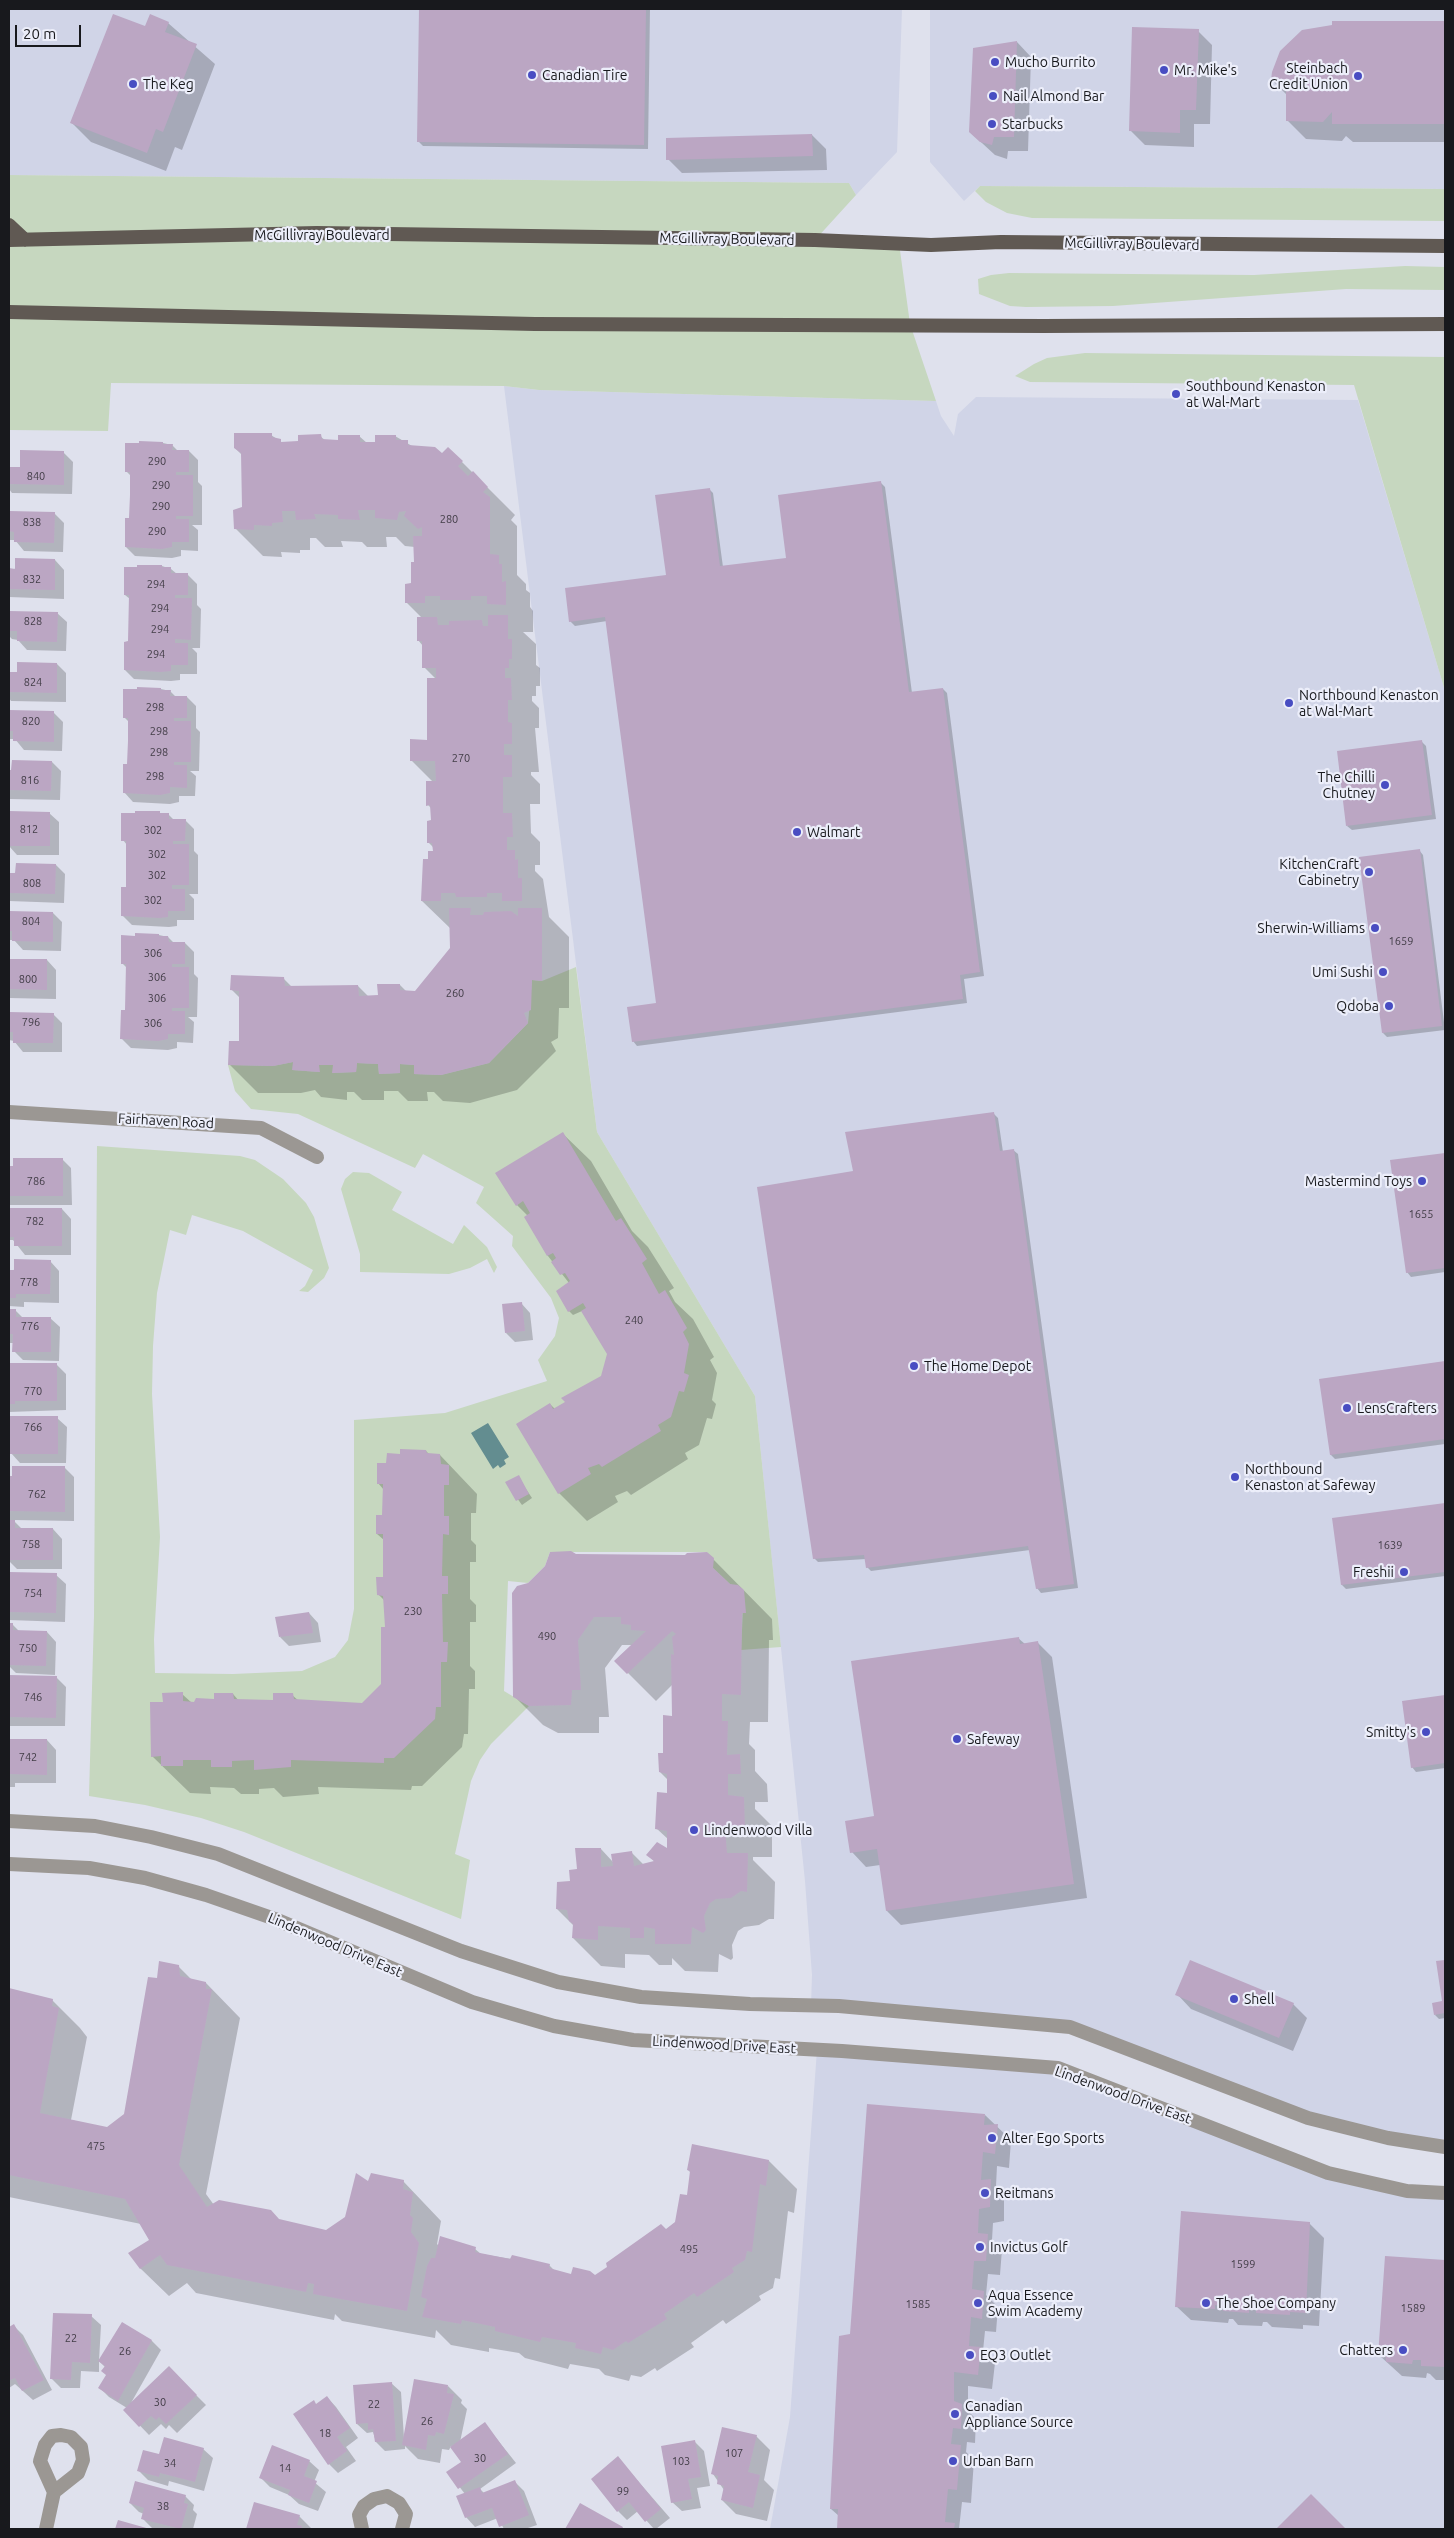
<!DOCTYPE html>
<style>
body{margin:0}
#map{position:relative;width:1454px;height:2538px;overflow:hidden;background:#dfe1ed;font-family:Ubuntu,sans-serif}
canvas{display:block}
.frame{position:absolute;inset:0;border:10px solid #18191d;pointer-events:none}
.scale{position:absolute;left:15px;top:25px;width:66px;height:22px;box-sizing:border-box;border:2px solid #18191d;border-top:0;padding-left:6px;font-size:15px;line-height:18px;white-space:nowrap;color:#18191d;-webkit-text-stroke:4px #eceefa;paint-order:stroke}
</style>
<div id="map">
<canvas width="1454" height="2538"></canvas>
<div class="frame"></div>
<div class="scale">20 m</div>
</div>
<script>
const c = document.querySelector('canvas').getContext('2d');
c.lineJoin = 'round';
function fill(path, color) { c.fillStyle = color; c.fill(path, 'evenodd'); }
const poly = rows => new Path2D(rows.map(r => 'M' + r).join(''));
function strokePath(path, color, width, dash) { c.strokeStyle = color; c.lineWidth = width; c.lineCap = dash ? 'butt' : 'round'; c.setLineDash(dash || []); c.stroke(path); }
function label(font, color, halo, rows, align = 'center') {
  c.font = font + ' Ubuntu,sans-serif'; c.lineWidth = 4.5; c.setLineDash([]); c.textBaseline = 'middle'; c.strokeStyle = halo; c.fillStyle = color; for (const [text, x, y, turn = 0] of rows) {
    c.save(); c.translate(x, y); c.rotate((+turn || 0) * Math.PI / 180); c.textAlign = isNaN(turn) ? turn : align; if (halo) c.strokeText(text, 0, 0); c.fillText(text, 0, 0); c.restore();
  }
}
const built = poly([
 [9,9,902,9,897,152,856,195,849,183,9,175],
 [930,9,1445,9,1445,189,980,186,964,201,930,162],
 [504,386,539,390,936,401,941,416,954,436,958,414,976,397,1358,400,1445,691,1445,2147,1308,2118,1070,2027,811,2005,812,1975,805,1881,755,1396,597,1132],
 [817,2050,1058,2068,1328,2173,1445,2193,1445,2529,770,2529,790,2417]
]);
const green = poly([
 [9,175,849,183,856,195,815,240,899,243,910,324,936,401,539,390,504,386,111,383,108,431,9,430,9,319,15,313,9,312],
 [980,186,1445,189,1445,221,1032,218,1007,213,986,202,975,191],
 [1405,266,1445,267,1445,290,1346,289,1113,306,1026,307,1010,306,979,294,978,279,991,275,1009,273,1254,275],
 [1085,353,1445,357,1445,691,1354,385,1030,382,1015,376,1034,364,1047,358],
 [576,967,597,1132,755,1396,781,1647,741,1650,744,1590,730,1584,713,1568,707,1552,550,1552,545,1566,528,1583,508,1581,504,1691,529,1706,491,1744,480,1760,471,1781,455,1854,470,1860,461,1919,244,1832,201,1818,145,1805,89,1796,94,1616,97,1146,240,1156,255,1160,283,1179,306,1203,314,1217,329,1268,324,1278,308,1292,299,1291,305,1286,313,1270,243,1231,192,1215,186,1235,170,1230,157,1293,153,1346,152,1394,160,1537,154,1639,155,1673,233,1674,302,1671,335,1657,348,1640,354,1609,354,1420,445,1413,547,1381,538,1360,555,1336,559,1318,551,1298,512,1246,513,1236,476,1203,484,1187,423,1154,415,1168,298,1114,251,1109,235,1091,228,1065,273,1066,293,1062,293,1070,319,1072,319,1065,333,1065,333,1073,356,1072,357,1063,378,1064,379,1074,400,1073,400,1064,414,1065,414,1074,441,1075,489,1063,528,1023,532,980,542,981],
 [353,1172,369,1173,402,1192,392,1210,453,1244,464,1225,487,1247,497,1267,494,1273,487,1259,470,1268,449,1274,360,1272,360,1254,341,1189,345,1179]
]);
const water = poly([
 [488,1423,509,1457,504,1460,506,1464,500,1468,498,1465,493,1469,471,1433]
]);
const shadow = poly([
 [420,9,650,9,648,149,423,146,419,142],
 [1333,22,1445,22,1445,142,1353,142,1346,136,1342,141,1306,139,1287,120,1287,95,1272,80,1333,26],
 [168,23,215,64,182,150,175,147,166,171,91,142,72,123,146,28],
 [1198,31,1212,45,1210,124,1194,124,1194,147,1145,145,1131,131],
 [1017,42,1031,57,1028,151,1008,151,1007,159,995,155,970,132],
 [812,135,826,149,827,170,682,173,668,159],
 [271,435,283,443,299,442,320,436,326,441,339,441,359,436,367,443,376,444,395,436,412,446,462,462,515,515,511,520,517,526,517,575,526,584,526,590,530,593,530,607,533,611,533,632,523,632,536,644,536,665,540,668,540,686,536,686,536,696,532,696,532,701,539,708,539,728,535,728,539,772,531,772,531,775,540,784,540,804,530,804,531,833,540,842,540,865,535,865,535,871,543,879,549,917,569,937,569,1008,559,1008,558,1038,551,1042,556,1051,517,1090,470,1103,443,1101,434,1092,427,1092,428,1101,408,1101,398,1091,384,1091,384,1100,362,1100,354,1092,347,1092,347,1100,321,1097,315,1090,301,1093,258,1093,230,1065,240,1042,240,998,231,989,283,978,292,987,358,986,369,997,380,996,400,985,407,992,416,992,451,948,451,929,422,901,429,860,434,852,434,848,428,842,432,822,432,809,428,805,433,782,411,760,429,741,436,679,424,667,423,646,418,640,423,619,407,603,413,584,415,547,405,546,396,537,386,537,387,547,367,547,362,542,341,541,343,547,325,547,316,538,310,538,310,550,300,550,300,553,281,552,282,557,263,556,235,528,243,507,242,455,235,448],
 [163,443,172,445,178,451,189,451,198,460,198,482,202,486,202,525,192,525,198,530,198,551,181,550,181,556,172,558,135,556,126,547,131,519,131,476,126,471],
 [63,452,73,462,72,494,12,493,9,489,9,469,21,469],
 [881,483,885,487,912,693,943,689,947,693,984,976,964,979,967,1003,637,1046,633,1041,657,1004,607,621,575,626,570,621,667,576,709,489,713,493,723,567,787,559],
 [9,512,54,513,64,523,63,552,24,551,15,540,9,540],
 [55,560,64,570,64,599,9,597,9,570],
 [162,566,171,569,177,574,188,575,197,584,197,605,201,609,200,648,192,648,197,653,197,674,180,674,180,680,171,681,134,679,125,670,130,643,130,599,125,595],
 [9,612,57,613,67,622,66,651,27,650,18,640,12,639,9,636],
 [57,664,66,673,66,702,11,701,9,698,9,673,18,673],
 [161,689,170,691,176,697,187,697,196,706,196,728,200,732,199,771,190,771,196,776,195,796,179,796,179,802,170,804,133,802,124,792,129,765,129,722,124,717],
 [9,711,54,713,63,722,62,751,24,750,15,739,9,739],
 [1422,742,1426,746,1436,819,1352,830,1347,826],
 [52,762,61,771,60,800,9,799,9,771],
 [9,813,49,813,59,822,59,855,17,855,9,846],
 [161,814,168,814,174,820,185,820,194,829,194,851,198,855,198,894,189,894,194,899,194,920,177,920,177,926,169,927,132,925,122,915,127,889,127,845,123,840],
 [1419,850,1423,855,1445,1030,1387,1037,1383,1033],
 [56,865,65,874,64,903,9,901,9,874],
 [9,912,53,913,62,922,61,951,23,950,14,940,9,940],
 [159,935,168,937,174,943,185,943,194,952,194,974,198,978,197,1017,188,1017,194,1022,193,1043,177,1042,177,1048,168,1050,131,1048,122,1039,127,1011,127,968,122,963],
 [47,960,56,970,56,999,9,998,9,970],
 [9,1013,53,1014,62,1023,62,1052,23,1052,14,1041,9,1040],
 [993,1113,998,1118,1003,1152,1013,1150,1018,1154,1078,1588,1041,1593,1037,1588,1030,1550,871,1571,867,1567,866,1559,818,1562,814,1558],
 [563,1134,591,1161,632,1231,648,1247,674,1288,669,1291,675,1302,693,1319,714,1357,710,1360,717,1373,712,1400,716,1404,712,1419,707,1418,699,1445,685,1453,688,1459,631,1495,627,1491,615,1496,618,1502,587,1521,559,1493,550,1404,555,1409,566,1403,602,1377,609,1354,582,1311,573,1315,569,1311,569,1283,548,1256,526,1218,528,1216,517,1205],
 [1445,1154,1445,1272,1411,1277,1407,1272,1392,1161],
 [62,1159,71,1168,72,1205,9,1205,9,1167],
 [9,1209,62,1209,71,1219,71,1255,25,1255,13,1240,9,1240],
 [50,1261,59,1271,59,1303,24,1302,24,1307,9,1306,9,1271],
 [521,1303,530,1313,533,1340,515,1342,506,1333],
 [9,1310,15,1310,23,1318,50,1318,60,1327,59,1361,23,1360,14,1351,14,1343,9,1343],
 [1445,1363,1445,1444,1335,1459,1331,1455,1321,1380],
 [57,1365,66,1374,66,1410,9,1412,9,1382],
 [9,1417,57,1418,67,1427,66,1463,20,1463,11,1453,11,1447,9,1447],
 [426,1451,429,1454,440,1455,477,1494,476,1513,471,1513,471,1540,476,1545,476,1562,470,1562,470,1599,476,1605,476,1622,470,1622,470,1666,475,1671,475,1689,469,1689,468,1734,464,1734,462,1747,422,1786,412,1786,411,1790,318,1787,319,1794,283,1797,274,1788,259,1789,259,1794,241,1794,234,1788,210,1787,211,1794,190,1793,152,1756,164,1703,182,1694,192,1703,216,1701,233,1694,239,1701,275,1701,292,1695,299,1701,363,1704,382,1685,386,1628,385,1601,378,1594,384,1578,384,1540,377,1534,384,1516,384,1490,378,1483,387,1464,401,1455],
 [65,1468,74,1477,74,1521,13,1520,22,1529,53,1529,62,1539,62,1569,17,1569,9,1561,9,1478],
 [518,1477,532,1498,522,1505,506,1483],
 [1445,1505,1445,1576,1346,1589,1342,1585,1334,1519],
 [576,1556,713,1559,772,1619,773,1640,769,1640,768,1722,750,1722,749,1744,755,1750,755,1771,767,1784,768,1802,755,1802,755,1809,772,1826,772,1857,753,1857,753,1860,775,1882,774,1919,769,1919,759,1925,744,1927,738,1931,732,1945,733,1958,731,1960,719,1954,718,1972,685,1971,672,1958,672,1965,659,1965,649,1955,625,1954,625,1968,601,1966,573,1938,574,1926,557,1909,578,1870,601,1849,613,1862,631,1852,644,1865,655,1862,648,1855,669,1850,669,1840,656,1828,669,1794,669,1781,660,1772,673,1717,673,1684,656,1701,616,1661,633,1645,622,1645,605,1668,609,1717,599,1717,599,1733,558,1733,543,1725,514,1696,528,1585],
 [9,1573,56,1575,66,1584,65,1622,9,1620],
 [309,1613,318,1623,321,1642,289,1646,280,1637],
 [9,1624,13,1625,19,1631,47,1632,56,1642,55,1675,16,1673,9,1666],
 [1018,1638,1025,1644,1038,1643,1052,1657,1087,1898,901,1925,887,1911,880,1865,866,1867,852,1852,875,1817],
 [9,1677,56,1677,66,1687,65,1726,9,1726],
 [1445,1697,1445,1768,1416,1772,1412,1767,1403,1702],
 [9,1740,47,1740,56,1750,56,1783,15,1783,15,1787,9,1787],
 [1445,1961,1445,2018,1439,2019,1435,2015,1444,2002,1437,1962],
 [178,1966,192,1980,206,1983,240,2018,206,2194,214,2205,327,2232,347,2218,369,2182,403,2181,441,2221,437,2244,439,2246,475,2249,481,2254,549,2265,555,2271,572,2276,595,2277,677,2223,688,2197,691,2173,688,2170,769,2161,797,2189,794,2213,788,2211,780,2279,775,2278,773,2288,759,2296,761,2300,726,2324,723,2320,691,2343,694,2347,657,2371,655,2368,641,2377,631,2375,629,2381,605,2375,599,2369,570,2364,568,2369,525,2358,519,2353,489,2348,489,2352,451,2345,436,2330,435,2338,342,2321,335,2314,334,2320,196,2293,187,2283,169,2296,141,2269,130,2254,151,2241,141,2224,9,2197,9,1990,52,2000,80,2028,87,2037,71,2120,107,2128,126,2114,158,1979],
 [1177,1994,1293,2004,1307,2018,1293,2051,1191,2009],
 [985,2115,1011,2140,1009,2168,997,2166,996,2186,1004,2195,1004,2221,993,2223,992,2240,1002,2249,1000,2275,988,2274,986,2295,998,2307,996,2332,985,2331,983,2351,995,2363,992,2389,968,2386,968,2411,976,2419,975,2443,967,2442,966,2452,974,2460,971,2503,962,2502,959,2529,838,2529,839,2516,831,2509,852,2335],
 [1309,2223,1324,2238,1319,2326,1303,2325,1303,2329,1272,2327,1267,2322,1263,2322,1262,2326,1238,2325,1233,2319,1229,2319,1228,2323,1191,2320,1176,2306],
 [1386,2258,1445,2262,1445,2380,1436,2380,1430,2374,1427,2373,1426,2378,1402,2376,1380,2356],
 [91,2316,101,2325,99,2361,122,2323,152,2341,161,2350,131,2403,169,2368,206,2405,177,2433,169,2425,166,2429,161,2424,149,2435,125,2410,127,2408,109,2397,100,2388,107,2376,105,2367,99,2361,99,2372,81,2371,80,2388,61,2388,51,2378],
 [14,2326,23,2335,52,2390,33,2400,15,2384,9,2388,9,2329],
 [391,2383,401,2392,404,2438,448,2386,462,2400,461,2403,467,2409,460,2442,485,2424,516,2463,480,2489,485,2494,515,2482,524,2491,537,2525,525,2529,504,2529,498,2518,475,2527,466,2517,465,2494,448,2472,462,2462,451,2446,449,2450,442,2449,440,2463,418,2459,405,2446,405,2449,385,2451,376,2442,373,2432,367,2433,357,2424],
 [327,2397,336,2407,358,2438,346,2447,356,2461,338,2473,329,2464,316,2405],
 [756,2436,770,2450,764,2480,774,2490,767,2521,736,2514,722,2500,724,2490,713,2474],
 [694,2441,704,2451,710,2486,697,2488,701,2508,682,2511,672,2502],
 [203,2449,213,2458,204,2491,169,2481,168,2486,148,2480,139,2471,160,2456],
 [618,2458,670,2518,656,2529,654,2529,638,2511,627,2520,618,2511],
 [309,2461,319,2470,314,2482,326,2492,318,2511,299,2504,289,2495,270,2487,260,2477],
 [185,2496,194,2505,193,2510,197,2514,193,2529,153,2529,143,2519,144,2514,139,2512,130,2503],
 [1311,2496,1345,2529,1278,2529],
 [255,2504,299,2516,312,2529,248,2529],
 [580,2505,622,2528,623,2529,566,2529]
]);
const building = poly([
 [419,9,646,9,644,145,417,142],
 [113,14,145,26,150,14,169,22,165,32,197,44,163,132,156,129,147,153,70,123],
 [1332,21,1445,21,1445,124,1332,124,1332,112,1323,122,1286,121,1286,82,1271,80,1272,72,1280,51,1302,30,1332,25],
 [1132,27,1199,29,1196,110,1180,110,1180,133,1129,131],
 [1017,41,1014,137,994,137,992,145,980,142,969,132,973,48],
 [812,134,813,156,666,160,666,138],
 [234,433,272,433,272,437,281,439,281,442,298,441,298,435,321,434,322,439,338,440,338,435,360,435,360,442,375,442,375,435,396,435,396,440,408,440,408,445,435,447,442,453,448,447,463,461,458,466,468,476,473,471,488,487,483,492,490,497,490,554,499,555,499,564,502,564,502,582,506,581,506,605,487,604,487,596,471,596,471,600,440,600,440,596,425,596,425,603,405,603,405,584,411,583,411,562,414,562,413,536,422,536,422,527,418,529,404,516,406,511,399,512,397,520,375,518,375,510,358,510,360,520,338,519,338,515,314,514,316,519,296,520,295,511,282,511,283,522,272,523,272,526,254,525,254,530,234,529,233,510,242,507,241,453,234,448],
 [139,441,163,442,163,444,173,444,172,450,189,450,189,472,176,472,176,475,193,475,193,516,176,516,176,519,189,519,189,542,172,542,172,547,162,549,125,547,125,518,129,518,130,495,130,472,125,472,125,443,139,443],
 [20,450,64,451,64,485,9,484,9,467,20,467],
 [881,481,909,692,943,688,980,972,960,975,963,999,632,1042,627,1007,656,1003,605,617,569,622,565,588,666,575,655,495,710,488,720,566,786,558,778,495],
 [9,511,55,512,54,543,14,542,14,532,9,531],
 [15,558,55,559,55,590,9,589,9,568,15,569],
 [137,565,162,565,162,567,171,567,171,573,188,573,188,595,175,595,175,598,192,598,191,640,175,639,175,643,188,643,188,665,171,665,171,671,161,672,124,670,124,642,128,641,129,595,124,595,124,567,137,567],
 [9,611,58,612,57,642,17,641,17,631,9,631],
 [488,615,508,615,508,639,512,639,512,659,509,659,509,668,505,668,505,678,511,678,512,700,508,700,508,722,512,723,512,744,504,744,504,755,512,755,512,777,503,777,503,813,512,813,513,837,507,837,507,850,515,850,515,860,518,859,518,878,522,878,522,901,502,901,502,893,487,893,487,897,456,897,455,893,441,893,441,901,421,901,423,859,428,859,428,851,433,851,432,843,427,843,427,821,431,820,430,805,426,806,426,781,436,781,435,761,410,761,410,739,427,740,427,678,436,678,436,668,422,668,422,641,417,641,417,617,437,617,438,625,449,625,449,621,482,620,483,626,488,626],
 [17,662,57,663,57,693,9,692,9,672,17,672],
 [137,687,161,688,161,690,171,690,170,696,187,696,187,718,174,718,174,721,191,721,191,762,174,762,174,765,187,765,187,788,170,787,170,793,160,795,123,793,123,764,127,764,128,741,128,718,123,718,123,689,137,689],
 [9,710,54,711,54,742,13,741,13,731,9,731],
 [1422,740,1432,815,1346,826,1337,751],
 [12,760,52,761,51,791,9,790,9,770,11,770],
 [9,811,50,812,50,846,9,846],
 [135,811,160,811,160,813,169,813,169,819,186,819,185,841,173,841,173,844,189,844,189,885,172,885,172,889,185,889,185,911,168,911,168,917,159,918,121,916,121,887,126,887,126,841,121,841,121,813,135,813],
 [1420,849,1442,1026,1382,1033,1359,857],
 [16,863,56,864,55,894,9,893,9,873,15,873],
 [449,908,471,908,470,915,483,915,484,912,511,911,518,916,518,908,542,908,542,981,532,980,531,1010,524,1013,528,1023,489,1063,441,1075,414,1074,414,1065,400,1064,400,1073,379,1074,378,1064,357,1063,356,1072,332,1073,333,1065,319,1065,320,1072,292,1070,293,1062,273,1066,228,1065,229,1041,239,1041,239,991,230,990,231,975,284,977,285,986,358,985,359,996,378,995,377,984,400,984,400,990,415,991,450,948],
 [9,911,53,912,53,942,12,941,12,931,9,931],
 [135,933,159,934,159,936,168,936,169,942,185,942,185,964,172,964,172,967,189,967,189,1008,172,1008,172,1011,185,1011,185,1034,168,1034,168,1039,158,1041,120,1039,121,1010,125,1010,126,964,121,964,121,935,135,936],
 [10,959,47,959,47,990,9,989],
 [9,1012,54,1013,53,1043,13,1043,13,1032,9,1032],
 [994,1112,1000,1151,1014,1149,1074,1584,1036,1589,1028,1546,866,1568,864,1555,813,1559,757,1187,853,1171,845,1132],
 [563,1132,616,1221,621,1218,647,1259,642,1263,659,1294,665,1290,687,1328,683,1332,689,1344,684,1373,689,1375,684,1392,679,1391,671,1417,658,1425,661,1431,602,1467,599,1464,588,1468,591,1474,558,1494,516,1424,550,1403,553,1409,565,1402,561,1398,601,1376,607,1354,581,1311,586,1308,583,1303,568,1312,556,1291,570,1281,565,1273,560,1275,551,1262,556,1258,553,1253,547,1256,524,1217,530,1213,523,1201,516,1206,495,1173],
 [1445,1153,1445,1268,1406,1273,1390,1160],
 [13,1158,63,1158,63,1196,9,1196,9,1166,13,1166],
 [9,1208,62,1208,62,1246,14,1246,14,1237,9,1237],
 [14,1259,51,1260,50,1294,16,1294,16,1298,9,1298,9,1270,14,1270],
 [522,1302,525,1331,505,1333,502,1304],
 [9,1309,16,1309,16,1317,51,1317,51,1352,12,1352,13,1334,9,1334],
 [1445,1361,1445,1439,1330,1455,1319,1379],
 [10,1363,57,1363,57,1401,15,1401,15,1404,9,1404],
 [9,1416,58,1416,58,1454,9,1454],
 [400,1449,426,1450,427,1453,440,1454,441,1464,449,1465,449,1485,444,1485,444,1516,449,1516,449,1535,443,1534,442,1576,448,1576,448,1594,442,1594,443,1642,448,1642,447,1662,441,1662,441,1707,436,1707,435,1719,394,1758,384,1758,384,1763,291,1760,291,1767,254,1770,254,1760,232,1761,232,1767,211,1767,211,1760,183,1760,183,1766,161,1766,161,1756,151,1757,150,1702,163,1702,162,1693,183,1692,183,1701,194,1702,196,1698,214,1699,214,1693,233,1693,234,1699,273,1700,273,1693,293,1693,294,1699,362,1703,381,1684,381,1627,385,1627,383,1596,377,1595,376,1577,383,1577,383,1534,376,1534,376,1515,382,1515,383,1484,377,1484,377,1463,386,1463,387,1453,400,1454],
 [12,1466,65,1466,65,1512,9,1511,9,1476,12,1476],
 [519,1475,529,1494,516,1501,505,1482],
 [1445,1503,1445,1572,1341,1585,1332,1518],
 [9,1520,15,1520,15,1528,53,1528,53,1560,9,1560],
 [571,1551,576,1554,685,1555,687,1553,707,1552,714,1558,713,1568,730,1584,738,1585,744,1590,746,1613,742,1613,741,1695,722,1694,722,1721,728,1721,727,1755,740,1754,741,1774,728,1774,728,1795,744,1797,745,1829,725,1829,727,1853,748,1853,747,1892,741,1891,731,1898,716,1899,710,1903,704,1916,706,1930,703,1933,692,1927,691,1944,655,1944,655,1929,644,1927,644,1938,630,1938,630,1928,598,1926,598,1940,572,1938,573,1924,569,1921,567,1910,556,1909,557,1882,570,1881,569,1870,577,1869,575,1848,601,1848,601,1867,613,1866,611,1854,632,1851,634,1866,654,1861,646,1855,657,1842,667,1848,667,1831,655,1829,657,1792,667,1793,667,1774,659,1772,658,1753,663,1753,663,1715,672,1716,671,1654,674,1655,672,1637,676,1634,672,1631,627,1674,614,1661,646,1631,631,1630,631,1625,621,1624,621,1617,594,1617,578,1640,581,1690,572,1690,571,1705,529,1706,513,1697,512,1593,517,1586,528,1583,545,1566,550,1552],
 [9,1572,57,1573,56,1613,9,1612],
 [309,1612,313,1633,279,1637,275,1617],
 [9,1623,13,1623,13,1630,47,1631,46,1666,9,1665],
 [1019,1637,1020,1644,1038,1641,1074,1884,886,1911,877,1849,850,1853,845,1821,874,1816,851,1661],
 [9,1675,57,1676,56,1718,9,1717],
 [1445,1695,1445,1763,1411,1768,1402,1701],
 [9,1739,47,1739,47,1775,9,1774],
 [1190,1960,1294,2003,1279,2038,1175,1995],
 [1445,1960,1445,2013,1434,2015,1432,2003,1442,2001,1436,1961],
 [159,1961,179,1965,180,1976,206,1982,206,1989,212,1989,179,2165,207,2207,219,2200,271,2210,279,2219,326,2230,345,2217,356,2173,368,2181,371,2173,404,2180,403,2189,413,2192,410,2215,413,2218,411,2232,419,2243,407,2311,313,2294,314,2284,308,2283,306,2292,167,2265,160,2255,140,2269,128,2253,149,2240,125,2199,9,2175,9,1988,53,1999,52,2006,59,2008,40,2113,107,2127,124,2114,148,1977,157,1978],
 [867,2104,985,2114,984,2125,998,2124,995,2154,983,2152,981,2180,991,2179,990,2207,979,2209,978,2233,988,2234,986,2261,974,2261,972,2289,984,2291,982,2319,971,2317,969,2346,981,2347,978,2375,954,2372,954,2401,962,2404,961,2429,953,2428,951,2444,961,2445,957,2490,948,2489,945,2522,955,2523,954,2529,837,2529,838,2509,830,2509,839,2336,850,2334],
 [692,2144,769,2160,766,2186,760,2184,752,2252,747,2251,745,2260,732,2268,734,2272,697,2297,694,2293,664,2314,667,2319,628,2343,626,2341,613,2350,603,2347,601,2354,575,2348,576,2343,542,2337,540,2342,495,2331,495,2327,462,2320,461,2324,422,2317,427,2299,421,2297,427,2266,431,2258,435,2258,440,2236,476,2247,475,2252,510,2259,512,2255,550,2264,549,2268,571,2274,573,2267,590,2271,595,2275,607,2267,606,2263,661,2224,666,2229,675,2222,680,2194,687,2195,690,2171,687,2170],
 [1181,2211,1310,2222,1306,2313,1290,2312,1290,2315,1256,2313,1256,2308,1249,2308,1249,2313,1223,2311,1223,2306,1215,2305,1215,2309,1175,2307],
 [1385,2256,1445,2260,1445,2367,1421,2366,1421,2360,1413,2360,1412,2364,1386,2362,1386,2357,1378,2356],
 [53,2313,92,2314,90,2363,72,2362,71,2380,50,2379],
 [122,2322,152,2340,118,2401,98,2388,106,2375,101,2371,105,2366,98,2361],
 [14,2324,44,2380,22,2391,15,2378,10,2380,9,2379,9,2327],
 [169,2366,197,2395,166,2424,159,2417,156,2420,151,2416,139,2427,123,2410],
 [414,2379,448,2385,447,2393,454,2394,444,2434,436,2432,435,2436,428,2435,426,2450,402,2445],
 [392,2382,396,2441,375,2442,373,2429,368,2430,368,2423,356,2424,353,2385],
 [327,2396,350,2428,337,2437,347,2451,328,2465,293,2414,314,2400,316,2404],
 [485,2422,508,2454,458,2489,446,2472,461,2462,450,2447],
 [722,2427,757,2435,748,2472,760,2475,753,2508,721,2500,724,2486,717,2484,718,2476,711,2474],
 [164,2437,204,2448,195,2482,160,2473,159,2477,137,2471,143,2450,159,2454],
 [695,2440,701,2477,688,2479,692,2499,671,2503,661,2446],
 [272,2445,310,2460,304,2476,317,2481,309,2503,288,2495,290,2490,259,2478],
 [618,2456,661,2509,645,2522,629,2502,617,2512,591,2479],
 [515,2480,529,2515,499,2527,492,2508,465,2518,456,2496,480,2487,482,2493],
 [135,2481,186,2495,184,2503,188,2504,181,2529,141,2519,144,2508,129,2503],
 [1311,2494,1346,2529,1276,2529],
 [254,2502,300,2515,297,2525,302,2526,301,2529,246,2529],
 [580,2503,623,2527,622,2529,565,2529],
 [118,2520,150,2529,115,2529]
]);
const minor = poly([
 [9,1112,261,1128,317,1157],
 [46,2529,54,2492,78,2473,83,2460,81,2447,71,2437,61,2435,52,2436,45,2445,40,2461,54,2492],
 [362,2529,359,2515,364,2506,374,2499,387,2496,399,2503,406,2514,402,2529]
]);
const tertiary = poly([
 [9,1821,95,1826,151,1837,218,1854,461,1951,558,1982,641,1997,750,2004,839,2006,1070,2027,1308,2118,1388,2138,1445,2147],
 [9,1864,89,1868,145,1878,206,1895,275,1919,472,2002,554,2026,633,2040,842,2051,1058,2068,1328,2173,1407,2191,1445,2193]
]);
const primary = poly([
 [9,225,25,240],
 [9,240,317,233,815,240,931,245,1001,242,1445,246],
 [9,312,535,324,1044,326,1445,324]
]);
const markers = [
 [995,62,5,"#484dc2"],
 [1164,70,5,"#484dc2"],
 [532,75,5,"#484dc2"],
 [1358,76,5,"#484dc2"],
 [133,84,5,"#484dc2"],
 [993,96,5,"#484dc2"],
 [992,124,5,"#484dc2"],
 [1176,394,5,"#484dc2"],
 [1289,703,5,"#484dc2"],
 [1385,785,5,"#484dc2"],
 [797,832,5,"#484dc2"],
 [1369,872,5,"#484dc2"],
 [1375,928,5,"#484dc2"],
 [1383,972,5,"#484dc2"],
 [1389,1006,5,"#484dc2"],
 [1422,1181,5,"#484dc2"],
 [914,1366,5,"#484dc2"],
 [1347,1408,5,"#484dc2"],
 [1235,1477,5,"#484dc2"],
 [1404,1572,5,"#484dc2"],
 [1426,1732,5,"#484dc2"],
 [957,1739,5,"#484dc2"],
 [694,1830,5,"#484dc2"],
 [1234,1999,5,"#484dc2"],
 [992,2138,5,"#484dc2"],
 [985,2193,5,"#484dc2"],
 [980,2247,5,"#484dc2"],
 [978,2303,5,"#484dc2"],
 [1206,2303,5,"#484dc2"],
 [1403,2350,5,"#484dc2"],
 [970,2355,5,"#484dc2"],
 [955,2414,5,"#484dc2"],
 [953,2461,5,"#484dc2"]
];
const numberNames = [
 ["290",157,461],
 ["840",36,476],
 ["290",161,485],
 ["290",161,506],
 ["280",449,519],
 ["838",32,522],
 ["290",157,531],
 ["832",32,579],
 ["294",156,584],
 ["294",160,608],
 ["828",33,621],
 ["294",160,629],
 ["294",156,654],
 ["824",33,682],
 ["298",155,707],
 ["820",31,721],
 ["298",159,731],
 ["298",159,752],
 ["270",461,758],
 ["298",155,776],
 ["816",30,780],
 ["812",29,829],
 ["302",153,830],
 ["302",157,854],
 ["302",157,875],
 ["808",32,883],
 ["302",153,900],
 ["804",31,921],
 ["1659",1401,941],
 ["306",153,953],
 ["306",157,977],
 ["800",28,979],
 ["260",455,993],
 ["306",157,998],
 ["796",31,1022],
 ["306",153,1023],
 ["786",36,1181],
 ["1655",1421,1214],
 ["782",35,1221],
 ["778",29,1282],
 ["240",634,1320],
 ["776",30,1326],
 ["770",33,1391],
 ["766",33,1427],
 ["762",37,1494],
 ["758",31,1544],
 ["1639",1390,1545],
 ["754",33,1593],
 ["230",413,1611],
 ["490",547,1636],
 ["750",28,1648],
 ["746",33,1697],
 ["742",28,1757],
 ["475",96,2146],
 ["495",689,2249],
 ["1599",1243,2264],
 ["1585",918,2304],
 ["1589",1413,2308],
 ["22",71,2338],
 ["26",125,2351],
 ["30",160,2402],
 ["22",374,2404],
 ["26",427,2421],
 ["18",325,2433],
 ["107",734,2453],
 ["30",480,2458],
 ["103",681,2461],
 ["34",170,2463],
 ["14",285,2468],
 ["99",623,2491],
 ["38",163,2506]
];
const poiNames = [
 ["Mucho Burrito",1005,62],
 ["Steinbach",1348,68,"right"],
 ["Credit Union",1348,84,"right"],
 ["Mr. Mike's",1174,70],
 ["Canadian Tire",542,75],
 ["The Keg",143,84],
 ["Nail Almond Bar",1003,96],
 ["Starbucks",1002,124],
 ["Southbound Kenaston",1186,386],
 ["at Wal-Mart",1186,402],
 ["Northbound Kenaston",1299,695],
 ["at Wal-Mart",1299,711],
 ["The Chilli",1375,777,"right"],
 ["Chutney",1375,793,"right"],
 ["Walmart",807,832],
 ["KitchenCraft",1359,864,"right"],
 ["Cabinetry",1359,880,"right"],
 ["Sherwin-Williams",1365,928,"right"],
 ["Umi Sushi",1373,972,"right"],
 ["Qdoba",1379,1006,"right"],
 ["Mastermind Toys",1412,1181,"right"],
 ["The Home Depot",924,1366],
 ["LensCrafters",1357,1408],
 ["Northbound",1245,1469],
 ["Kenaston at Safeway",1245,1485],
 ["Freshii",1394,1572,"right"],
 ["Smitty's",1416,1732,"right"],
 ["Safeway",967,1739],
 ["Lindenwood Villa",704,1830],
 ["Shell",1244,1999],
 ["Alter Ego Sports",1002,2138],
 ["Reitmans",995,2193],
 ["Invictus Golf",990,2247],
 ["Aqua Essence",988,2295],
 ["Swim Academy",988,2311],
 ["The Shoe Company",1216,2303],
 ["Chatters",1393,2350,"right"],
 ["EQ3 Outlet",980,2355],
 ["Canadian",965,2406],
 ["Appliance Source",965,2422],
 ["Urban Barn",963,2461]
];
const streetNames = [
 ["McGillivray Boulevard",322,235],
 ["McGillivray Boulevard",727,239,1],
 ["McGillivray Boulevard",1132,244,1],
 ["Fairhaven Road",166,1121,3],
 ["Lindenwood Drive East",335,1945,23],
 ["Lindenwood Drive East",724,2045,3],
 ["Lindenwood Drive East",1123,2095,20]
];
fill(built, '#d0d4e7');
fill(green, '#c6d7bf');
fill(water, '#638d90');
fill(shadow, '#0003');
fill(building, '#bba6c3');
strokePath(minor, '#9b9793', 14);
strokePath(tertiary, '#9b9793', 14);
strokePath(primary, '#605953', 14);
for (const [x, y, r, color] of markers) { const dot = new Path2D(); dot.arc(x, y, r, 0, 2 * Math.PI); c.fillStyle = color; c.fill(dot); strokePath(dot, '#eceefa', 2); }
label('11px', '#413c46', null, numberNames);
label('14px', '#18191d', '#eceefa', poiNames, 'left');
label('14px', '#18191d', '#eceefa', streetNames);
</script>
